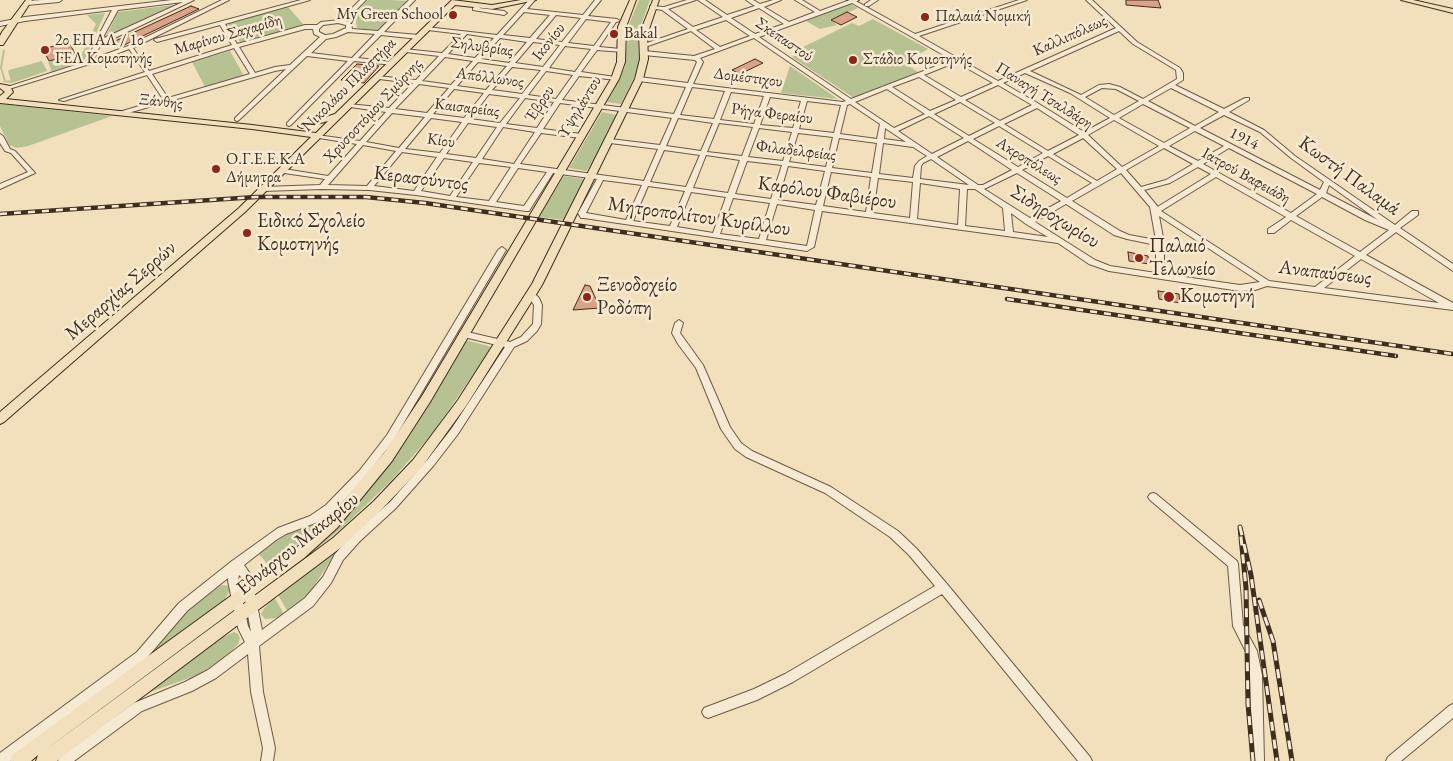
<!DOCTYPE html>
<meta charset="utf-8">
<style>
body{margin:0}
canvas{display:block;background:#f2dfbc}
</style>
<canvas width="1453" height="761"></canvas>
<script>
const c = document.querySelector('canvas').getContext('2d');
c.lineJoin = 'round';
function fill(path, color) { c.fillStyle = color; c.fill(path, 'evenodd'); }
const poly = rows => new Path2D(rows.map(r => 'M' + r).join(''));
function strokePath(path, color, width, dash) { c.strokeStyle = color; c.lineWidth = width; c.lineCap = dash ? 'butt' : 'round'; c.setLineDash(dash || []); c.stroke(path); }
function label(font, color, halo, rows, align = 'center') {
  c.font = font + ' "EB Garamond",serif'; c.lineWidth = 5; c.setLineDash([]); c.textBaseline = 'middle'; c.strokeStyle = halo; c.fillStyle = color; for (const [text, x, y, turn = 0] of rows) {
    c.save(); c.translate(x, y); c.rotate((+turn || 0) * Math.PI / 180); c.textAlign = isNaN(turn) ? turn : align; if (halo) c.strokeText(text, 0, 0); c.fillText(text, 0, 0); c.restore();
  }
}
const green = poly([
 [368,0,392,0,408,1,378,31,357,28,356,22,350,19],
 [639,0,650,0,638,33,639,61,637,72,621,104,607,102,625,67,628,27],
 [181,4,104,40,118,12],
 [851,4,858,8,831,20,837,25,820,29,806,21],
 [288,7,304,25,240,42,227,23],
 [105,13,84,61,50,72,51,69,48,62,70,56,74,62,79,60,96,24,87,15],
 [873,19,928,49,904,63,918,72,854,98,792,57,803,52,799,49,852,23,859,26],
 [3,50,5,50,2,68,6,81,10,80,11,82,8,71,9,70,42,61,47,71,12,83,4,82,0,67],
 [230,51,244,76,205,87,192,62],
 [790,66,838,99,781,93],
 [0,104,2,104,112,116,28,146,17,148,9,145,0,126],
 [602,112,617,115,592,164,586,171,569,168],
 [564,176,584,179,564,220,539,217],
 [465,340,492,347,433,433,391,481,344,526,302,561,349,513,377,479],
 [333,510,299,543,269,566,258,553,275,539],
 [337,551,310,592,288,612,278,595],
 [222,585,228,586,230,590,223,603,114,682,185,609,213,589],
 [274,597,284,614,276,618,265,619,261,614,263,610],
 [234,632,238,634,240,638,238,644,221,662,195,676,150,692,128,705,203,647]
]);
const building = poly([
 [1126,0,1158,0,1161,8,1126,5,1126,0],
 [191,6,199,9,122,46,113,42,191,6],
 [847,12,857,17,841,25,831,20,847,12],
 [69,42,75,54,49,61,43,49,69,42],
 [755,59,763,63,740,74,732,70,755,59],
 [357,64,379,66,364,83,341,80,357,64],
 [1128,252,1148,256,1149,264,1129,261,1128,252],
 [585,285,590,286,600,308,573,310,585,285],
 [1158,291,1179,294,1180,303,1159,299,1158,291]
]);
const minor = poly([
 [42,0,62,0,59,2,27,5,24,3,27,1,42,0],
 [172,0,194,0,100,45,95,58,128,46,222,0,229,0,133,48,149,71,232,45,220,25,157,42,154,40,155,39,301,0,310,0,225,24,237,44,305,25,317,25,321,22,340,20,360,0,366,0,345,21,351,23,352,29,378,31,409,0,415,0,384,32,419,35,422,37,419,39,381,35,358,58,392,62,394,63,394,65,354,61,291,125,289,126,287,125,287,123,348,61,307,56,239,120,237,121,235,120,235,118,286,69,275,71,121,115,118,113,119,112,163,99,147,75,64,101,59,100,145,72,129,49,93,63,9,89,4,88,88,61,94,44,112,10,25,21,0,26,0,22,25,17,172,0],
 [183,2,102,39,118,10,183,2],
 [338,23,346,25,346,28,333,34,325,35,319,32,319,29,323,25,338,23],
 [305,29,313,29,314,34,320,37,290,65,275,67,255,73,239,47,305,29],
 [348,32,375,34,352,58,311,53,326,39,336,37,348,32],
 [234,48,250,74,168,98,152,74,234,48],
 [529,0,535,0,527,9,583,15,595,0,601,0,588,16,617,19,620,21,616,22,599,47,621,49,624,51,623,52,597,50,581,72,615,77,618,79,617,80,579,76,562,100,674,114,686,87,639,81,636,79,639,77,688,83,697,62,695,60,644,55,641,53,644,51,694,56,715,49,691,31,645,47,641,47,641,45,688,29,662,10,650,8,650,6,664,7,687,0,696,0,668,9,693,27,723,17,698,0,705,0,727,15,755,6,746,0,753,0,760,4,773,0,781,0,764,7,789,22,815,12,795,0,802,0,820,11,850,0,854,0,915,34,1019,0,1027,0,919,36,998,81,1116,28,1086,0,1092,0,1137,42,1180,68,1183,73,1183,80,1175,85,1224,109,1245,98,1249,98,1249,100,1229,112,1264,130,1295,156,1395,225,1412,211,1418,211,1418,215,1400,228,1453,264,1453,271,1396,232,1366,255,1453,303,1453,310,1267,286,1255,290,1240,291,1109,271,1089,264,1058,243,822,211,814,247,807,251,584,218,581,218,578,213,597,179,553,173,529,211,526,211,416,195,369,190,322,189,263,191,263,187,265,187,320,185,325,179,284,173,281,171,284,169,328,176,357,144,319,138,317,137,317,135,360,141,386,112,350,107,348,106,348,104,389,108,413,83,379,79,376,77,377,76,416,80,439,56,406,52,404,51,404,49,442,53,461,34,428,30,426,29,426,27,497,35,529,0],
 [852,3,912,37,952,60,851,99,759,37,852,3],
 [759,8,784,24,755,34,731,18,759,8],
 [524,12,550,15,530,38,503,35,524,12],
 [556,15,581,18,562,42,536,39,556,15],
 [586,19,611,22,594,46,568,43,586,19],
 [726,20,750,36,720,47,696,30,726,20],
 [1119,31,1133,44,1176,70,1177,79,1143,99,1120,87,1109,84,1099,85,1081,95,1030,71,1119,31],
 [467,34,494,38,475,58,448,54,467,34],
 [500,38,527,42,509,63,481,59,500,38],
 [754,38,846,101,843,102,693,84,703,62,700,58,754,38],
 [533,42,560,45,543,67,515,63,533,42],
 [565,46,591,49,575,72,549,68,565,46],
 [445,57,473,61,451,85,422,81,445,57],
 [478,62,507,66,486,90,457,86,478,62],
 [956,62,993,83,961,97,924,75,956,62],
 [512,67,541,70,522,94,492,90,512,67],
 [546,71,573,75,556,99,528,95,546,71],
 [1025,73,1070,93,1110,118,1084,132,1039,104,1003,83,1025,73],
 [919,77,956,100,930,111,892,87,919,77],
 [419,84,449,88,427,113,395,109,419,84],
 [998,85,1032,105,1000,121,965,100,998,85],
 [692,87,725,91,714,119,680,115,692,87],
 [1102,88,1116,89,1139,101,1114,115,1085,97,1102,88],
 [1171,88,1219,112,1195,126,1148,101,1171,88],
 [454,89,484,93,464,118,433,114,454,89],
 [887,89,925,114,894,128,855,102,887,89],
 [731,92,764,96,754,124,720,120,731,92],
 [489,94,520,98,500,123,470,119,489,94],
 [770,97,801,101,793,128,760,125,770,97],
 [525,98,554,102,537,128,506,124,525,98],
 [807,101,841,105,834,133,799,129,807,101],
 [960,102,995,123,969,136,934,114,960,102],
 [560,103,672,118,660,145,610,139,607,141,610,143,658,149,644,181,520,164,541,133,581,138,584,136,581,134,543,129,560,103],
 [850,104,880,124,877,139,840,134,847,105,850,104],
 [1143,104,1190,128,1164,143,1119,118,1143,104],
 [1037,108,1079,135,1048,151,1004,124,1037,108],
 [392,113,425,117,399,148,366,142,392,113],
 [1224,115,1260,132,1291,158,1324,182,1320,190,1200,128,1224,115],
 [929,116,964,138,932,154,898,131,929,116],
 [431,118,462,122,440,153,405,149,431,118],
 [678,118,713,123,701,151,666,146,678,118],
 [1114,120,1159,146,1122,167,1088,135,1114,120],
 [468,123,497,127,476,158,446,154,468,123],
 [719,123,753,127,742,156,707,152,719,123],
 [999,126,1043,153,1018,167,973,139,999,126],
 [503,127,535,132,514,164,482,159,503,127],
 [759,128,792,132,783,161,748,157,759,128],
 [885,128,906,142,884,139,885,128],
 [1195,131,1224,146,1198,161,1169,146,1195,131],
 [798,133,833,137,826,167,789,162,798,133],
 [839,138,877,143,872,173,832,168,839,138],
 [1083,138,1117,169,1097,181,1053,154,1083,138],
 [968,141,1012,170,983,185,978,185,937,157,968,141],
 [883,143,913,147,927,156,919,161,915,166,913,178,879,174,883,143],
 [363,145,396,151,367,186,328,185,363,145],
 [1164,148,1193,164,1166,180,1141,187,1126,170,1164,148],
 [1229,148,1317,194,1291,213,1203,164,1229,148],
 [664,150,700,155,686,187,650,182,664,150],
 [402,152,437,157,414,191,374,186,402,152],
 [706,155,740,160,728,193,693,188,706,155],
 [1048,156,1092,183,1067,198,1022,170,1048,156],
 [444,158,473,162,450,196,421,191,444,158],
 [931,159,969,185,920,179,921,166,923,163,931,159],
 [747,161,782,165,771,199,735,194,747,161],
 [479,163,511,167,489,201,456,197,479,163],
 [788,166,825,171,816,205,778,200,788,166],
 [1198,167,1211,174,1159,206,1158,207,1144,190,1170,183,1198,167],
 [518,168,547,172,524,206,496,202,518,168],
 [831,172,871,177,866,212,823,206,831,172],
 [1017,173,1061,201,1030,218,984,189,1017,173],
 [1121,173,1150,207,1156,240,1129,235,1120,231,1072,201,1121,173],
 [1216,177,1286,217,1268,229,1268,233,1274,233,1291,220,1355,256,1315,287,1269,281,1161,211,1216,177],
 [878,178,913,182,910,218,873,213,878,178],
 [603,180,642,185,626,220,586,213,603,180],
 [920,183,960,189,958,225,917,219,920,183],
 [1329,185,1378,220,1326,193,1329,185],
 [648,186,685,191,670,226,633,221,648,186],
 [967,189,975,189,1003,208,1005,231,965,226,967,189],
 [691,192,726,197,713,233,677,227,691,192],
 [1322,197,1365,220,1389,230,1360,252,1296,216,1322,197],
 [733,198,770,203,759,239,720,234,733,198],
 [777,204,815,210,807,246,766,240,777,204],
 [1066,204,1114,235,1127,239,1156,245,1156,273,1110,266,1095,260,1035,222,1066,204],
 [1011,213,1026,224,1048,237,1013,232,1011,213],
 [1159,216,1260,282,1240,285,1164,274,1164,243,1159,216],
 [1361,259,1439,303,1324,288,1361,259],
 [871,0,878,0,869,6,865,6,865,4,871,0],
 [478,4,481,6,479,8,504,11,507,13,504,15,473,10,473,8,478,4],
 [0,134,3,136,10,149,15,151,35,173,0,189,0,184,28,172,11,153,5,151,0,143,0,134],
 [502,247,506,250,393,441,366,476,334,511,318,522,286,534,276,540,244,565,251,575,262,630,305,598,323,577,335,554,352,535,390,502,428,459,452,428,505,347,460,336,459,334,460,332,463,331,510,342,521,337,533,324,534,305,528,296,529,294,535,294,539,298,542,305,541,324,537,331,527,341,514,347,458,434,434,465,396,508,360,541,343,560,331,583,313,606,259,646,263,692,275,748,273,761,261,761,263,748,251,692,248,654,216,678,192,691,142,711,74,761,58,761,60,757,134,703,185,682,208,670,245,642,238,628,228,581,228,578,187,611,145,660,10,761,0,761,0,753,137,652,179,603,232,561,278,528,310,516,326,505,360,470,387,435,498,250,502,247],
 [239,575,241,577,251,632,248,626,238,581,239,575],
 [679,320,683,323,680,333,703,365,730,427,741,443,752,451,831,487,898,531,917,549,947,584,1090,757,1092,761,1078,761,942,594,793,682,757,700,708,718,704,716,702,712,704,708,754,689,785,674,935,586,909,555,890,537,825,493,746,457,735,449,721,429,696,368,678,344,672,333,675,323,679,320],
 [1153,493,1156,494,1237,561,1238,564,1243,625,1257,651,1262,675,1264,761,1252,761,1250,675,1246,652,1233,626,1228,566,1150,500,1148,497,1150,494,1153,493],
 [1453,704,1453,718,1401,761,1386,761,1388,757,1449,706,1453,704]
]);
const major = poly([
 [26,0,32,0,3,45,0,45,0,36,2,32,26,0],
 [452,0,492,5,521,0,536,0,492,9,455,5,245,212,4,422,0,424,0,412,239,208,311,137,252,129,0,103,0,96,5,92,0,88,0,84,10,86,13,92,6,99,252,125,316,133,328,121,302,128,298,126,335,114,452,0],
 [630,0,636,0,626,27,625,62,619,79,430,402,392,461,337,528,304,558,40,754,333,538,374,501,413,460,458,400,532,284,635,79,640,59,639,35,653,0,659,0,647,35,648,59,643,79,542,285,466,406,421,468,382,509,343,546,57,761,36,761,38,755,31,761,10,761,12,755,294,550,327,520,384,453,422,396,611,79,617,62,618,27,630,0],
 [847,0,859,0,856,2,847,0],
 [1401,0,1413,0,1453,9,1453,13,1401,0]
]);
const railFar1 = poly([
 [0,214,256,197,366,197,425,203,1453,354],
 [1007,299,1396,356]
]);
const rail = poly([
 [1259,600,1273,641,1292,761],
 [1253,761,1248,704,1246,588,1240,527,1251,575,1277,761]
]);
const markers = [
 [453,15,5,"#8f2418"],
 [925,17,5,"#8f2418"],
 [614,34,5,"#8f2418"],
 [45,50,5,"#8f2418"],
 [853,60,5,"#8f2418"],
 [216,169,5,"#8f2418"],
 [247,233,5,"#8f2418"],
 [1139,258,5,"#8f2418"],
 [587,297,5,"#8f2418"],
 [1169,297,6,"#8f2418"]
];
const farPoinames = [
 ["My Green School",443,15,"right"],
 ["Παλαιά Νομική",935,17],
 ["Bakal",624,34],
 ["2ο ΕΠΑΛ / 1ο",55,41],
 ["ΓΕΛ Κομοτηνής",55,59],
 ["Στάδιο Κομοτηνής",863,60],
 ["Ο.Γ.Ε.Ε.Κ.Α",226,160],
 ["Δήμητρα",226,178]
];
const farStreetnames = [
 ["Μαρίνου Σαχαρίδη",228,35,-16],
 ["Καλλιπόλεως",1070,36,-24],
 ["Σκεπαστού",784,40,34],
 ["Ικονίου",549,42,-52],
 ["Σηλυβρίας",482,47,8],
 ["Απόλλωνος",490,78,8],
 ["Δομέστιχου",748,78,7],
 ["Νικολάου Πλαστήρα",349,85,-45],
 ["Παναγή Τσαλδάρη",1044,96,32],
 ["Ξάνθης",161,102,6],
 ["Έβρου",540,104,-57],
 ["Υψηλάντου",580,107,-59],
 ["Καισαρείας",467,108,7],
 ["Χρυσοστόμου Σμύρνης",373,111,-47],
 ["Ρήγα Φεραίου",772,114,7],
 ["1914",1244,139,27],
 ["Κίου",441,141,8],
 ["Φιλαδελφείας",796,151,7],
 ["Ακροπόλεως",1029,161,32],
 ["Ιατρού Βαφειάδη",1246,176,29]
];
const streetNames = [
 ["Κωστή Παλαμά",1349,176,36],
 ["Κερασούντος",421,179,7],
 ["Καρόλου Φαβιέρου",827,193,8],
 ["Μητροπολίτου Κυρίλλου",699,217,8],
 ["Σιδηροχωρίου",1055,217,32],
 ["Αναπαύσεως",1325,273,7],
 ["Μεραρχίας Σερρών",121,291,-41],
 ["Εθνάρχου Μακαρίου",298,544,-39]
];
const poiNames = [
 ["Ειδικό Σχολείο",257,222],
 ["Κομοτηνής",257,245],
 ["Παλαιό",1149,247],
 ["Τελωνείο",1149,270],
 ["Ξενοδοχείο",597,286],
 ["Ροδόπη",597,309],
 ["Κομοτηνή",1180,297]
];
fill(green, '#b7c293');
fill(building, '#daa388');
strokePath(building, '#3f2e1e', 1);
strokePath(minor, '#6c5a46', 2);
strokePath(major, '#3f2e1e', 2);
fill(minor, '#f7ead3');
fill(major, '#f2dfbc');
strokePath(railFar1, '#3f2e1e', 4.5);
strokePath(rail, '#3f2e1e', 5);
strokePath(railFar1, '#f7ead3', 2.5, [7]);
strokePath(rail, '#f7ead3', 3, [9]);
for (const [x, y, r, color] of markers) { const dot = new Path2D(); dot.arc(x, y, r, 0, 2 * Math.PI); c.fillStyle = color; c.fill(dot); strokePath(dot, '#f7ead3', 2); }
label('16px', '#3f2e1e', '#f7ead3', farPoinames, 'left');
label('16px', '#3f2e1e', '#f7ead3', farStreetnames);
label('20px', '#3f2e1e', '#f7ead3', streetNames);
label('20px', '#3f2e1e', '#f7ead3', poiNames, 'left');
</script>
